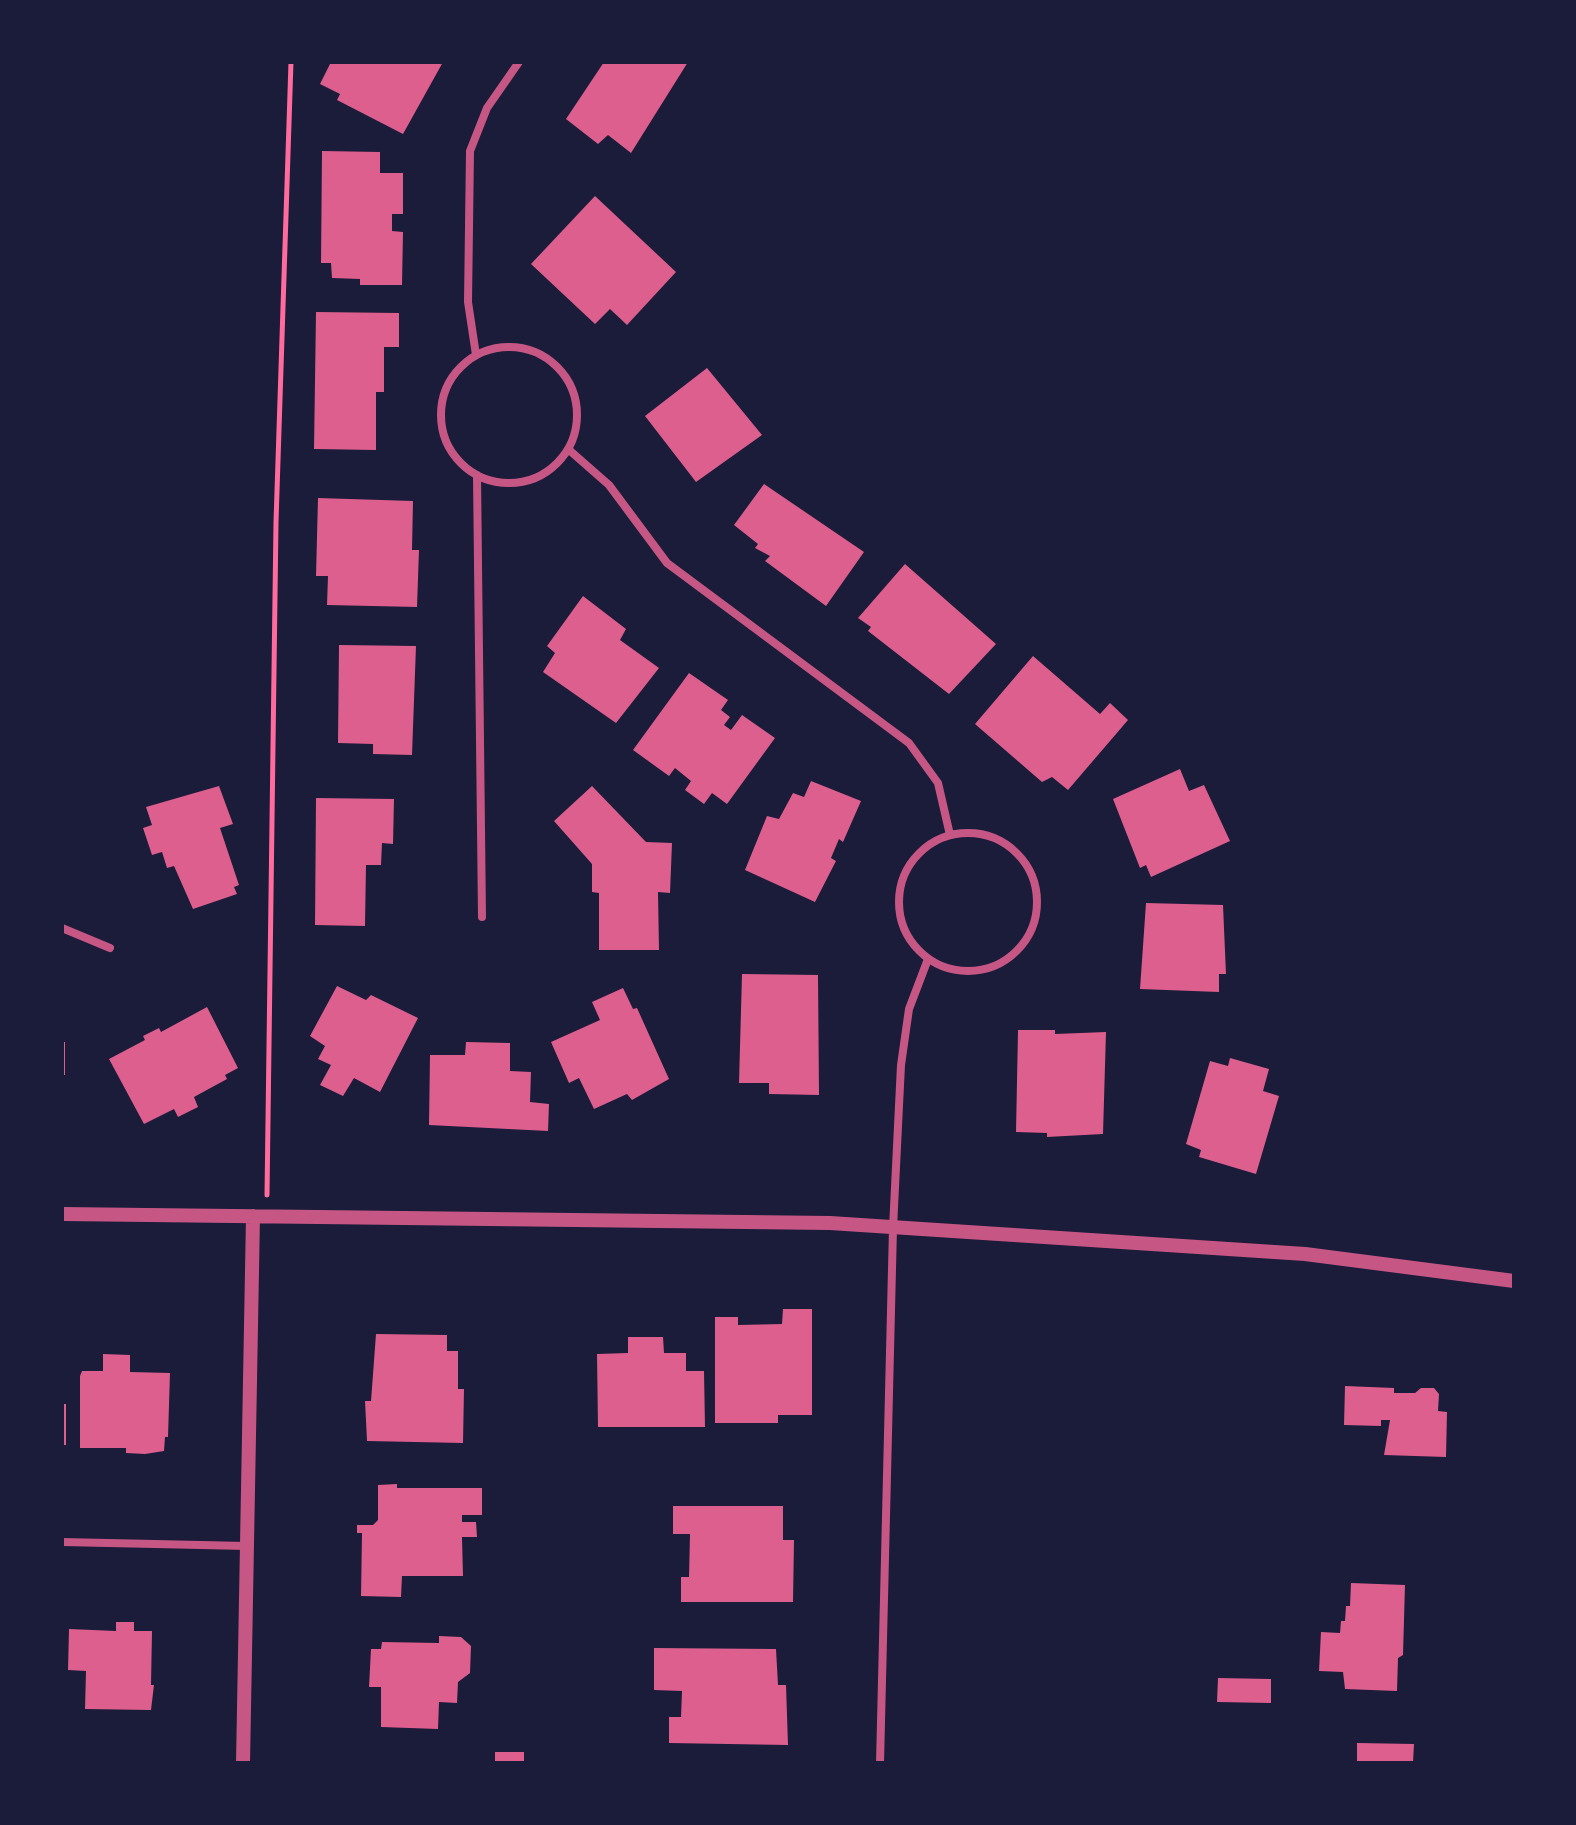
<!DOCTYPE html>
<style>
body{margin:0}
#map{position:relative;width:1576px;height:1825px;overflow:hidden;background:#1b1b3a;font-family:Rubik,sans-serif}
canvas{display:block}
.frame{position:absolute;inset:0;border:64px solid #1b1b3a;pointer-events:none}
</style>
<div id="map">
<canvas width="1576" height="1825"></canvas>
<div class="frame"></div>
</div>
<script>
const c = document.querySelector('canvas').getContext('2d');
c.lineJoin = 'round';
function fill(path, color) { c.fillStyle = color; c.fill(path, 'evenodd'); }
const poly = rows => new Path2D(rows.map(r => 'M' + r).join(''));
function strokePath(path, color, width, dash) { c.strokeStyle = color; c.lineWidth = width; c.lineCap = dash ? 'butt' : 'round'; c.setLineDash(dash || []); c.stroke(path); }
const building = poly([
 [331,62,443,62,403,134,337,100,340,94,320,84],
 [604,62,688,62,631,153,608,135,598,144,566,119],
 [322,151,380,152,380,173,403,173,403,214,392,214,392,231,403,232,402,285,360,285,360,279,332,278,331,263,321,263],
 [595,196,676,272,627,325,610,309,595,324,531,264],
 [316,312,399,313,399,347,384,347,384,392,376,392,376,450,314,449],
 [707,368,762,435,696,482,645,416],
 [764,484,864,552,826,606,765,561,770,556,755,548,758,544,734,525],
 [318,498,413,501,412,550,419,550,417,607,327,605,328,576,316,576],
 [905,564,996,644,949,694,868,631,871,627,858,618],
 [583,596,626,629,620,640,659,668,616,723,543,672,555,653,547,646],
 [339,645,416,646,412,755,373,754,373,744,338,743],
 [1033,656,1100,714,1110,703,1128,720,1068,790,1052,777,1042,782,975,724],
 [689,673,728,700,721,710,730,717,724,725,731,730,742,715,775,738,727,804,712,793,704,804,685,790,691,781,675,768,669,776,633,750],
 [1180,769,1189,791,1204,785,1230,841,1151,877,1146,865,1140,868,1113,799],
 [811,781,861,801,843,842,839,839,831,858,836,861,815,902,745,870,767,816,779,819,793,793,804,797],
 [219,786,233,824,220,828,239,885,234,887,237,894,193,909,174,866,167,868,162,852,152,855,143,828,152,825,146,807],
 [592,786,646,842,672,843,670,893,658,892,659,950,599,950,599,893,592,892,592,864,554,821],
 [316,798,394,799,393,844,382,843,381,865,366,865,365,926,315,925],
 [1146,903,1223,905,1226,974,1219,974,1219,992,1140,989],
 [742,974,818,975,819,1095,769,1094,769,1083,739,1083],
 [337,986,366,1000,371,995,418,1018,380,1092,354,1078,343,1096,320,1085,331,1065,318,1059,325,1046,310,1036],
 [623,988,633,1009,637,1008,669,1079,632,1100,627,1094,594,1109,579,1078,569,1083,551,1042,600,1020,592,1002],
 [207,1007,238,1068,225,1075,227,1079,194,1097,198,1107,178,1117,174,1109,144,1124,109,1059,145,1040,143,1036,159,1028,161,1032],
 [1018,1030,1055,1030,1055,1034,1106,1032,1103,1134,1047,1137,1047,1133,1016,1132],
 [62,1042,65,1042,65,1075,62,1075],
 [466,1042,510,1043,510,1071,531,1072,530,1102,549,1104,548,1131,429,1125,430,1055,465,1055],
 [1230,1058,1269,1069,1263,1091,1279,1096,1256,1174,1199,1157,1201,1150,1186,1144,1210,1061,1228,1066],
 [783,1309,812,1309,812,1415,778,1415,778,1423,715,1423,715,1317,738,1317,738,1325,782,1324],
 [376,1334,447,1335,447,1351,458,1351,458,1389,464,1389,463,1443,367,1441,365,1401,371,1401],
 [628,1337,663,1337,664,1353,686,1353,686,1371,704,1371,705,1427,598,1427,597,1354,628,1353],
 [103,1354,130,1355,130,1372,170,1373,168,1437,165,1437,164,1451,145,1454,126,1453,126,1448,80,1448,80,1376,82,1371,103,1371],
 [1345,1386,1394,1388,1394,1393,1415,1393,1421,1388,1434,1388,1439,1394,1438,1411,1447,1412,1446,1457,1384,1455,1390,1420,1381,1420,1381,1426,1344,1425],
 [62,1404,66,1404,66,1445,62,1445],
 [397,1484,397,1488,482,1488,482,1515,462,1515,462,1522,476,1522,477,1537,462,1537,463,1576,402,1576,401,1597,361,1596,362,1533,357,1533,357,1525,373,1525,378,1520,378,1485],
 [673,1506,783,1506,783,1540,794,1540,793,1602,681,1602,681,1577,689,1577,690,1534,673,1534],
 [1351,1583,1405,1585,1403,1655,1398,1658,1397,1691,1345,1689,1343,1672,1319,1671,1321,1632,1340,1633,1341,1621,1345,1621,1346,1606,1350,1606],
 [116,1622,134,1622,134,1631,152,1631,151,1685,154,1685,151,1710,85,1709,86,1671,68,1670,69,1629,116,1631],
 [439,1636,461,1637,471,1646,470,1673,458,1682,457,1703,439,1702,438,1729,381,1727,381,1687,369,1687,371,1649,381,1649,382,1642,439,1643],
 [654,1648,776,1649,778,1685,786,1685,788,1745,669,1743,669,1717,681,1717,682,1691,654,1690],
 [1218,1678,1271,1679,1271,1703,1217,1702],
 [1357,1743,1414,1744,1413,1763,1357,1763],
 [495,1752,524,1752,524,1763,495,1763]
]);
const path = poly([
 [267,1195,276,522,291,62]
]);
const minor = poly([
 '441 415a68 68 0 1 1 136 0a68 68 0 1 1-136 0Z',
 [476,355,468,302,470,151,487,108,519,62],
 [568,449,609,485,667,563,909,743,938,783,950,835],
 [477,475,482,917],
 '899 902a69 69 0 1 1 138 0a69 69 0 1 1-138 0Z',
 [62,928,110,948],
 [62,1542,247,1546],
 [880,1763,893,1228,901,1065,909,1009,928,959]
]);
const tertiary = poly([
 [62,1214,830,1223,1305,1254,1514,1281],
 [243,1763,253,1216]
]);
fill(building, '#dd5f8e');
strokePath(path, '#ff6b9d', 5);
strokePath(minor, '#c65784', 8);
strokePath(tertiary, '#c65784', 14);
</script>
